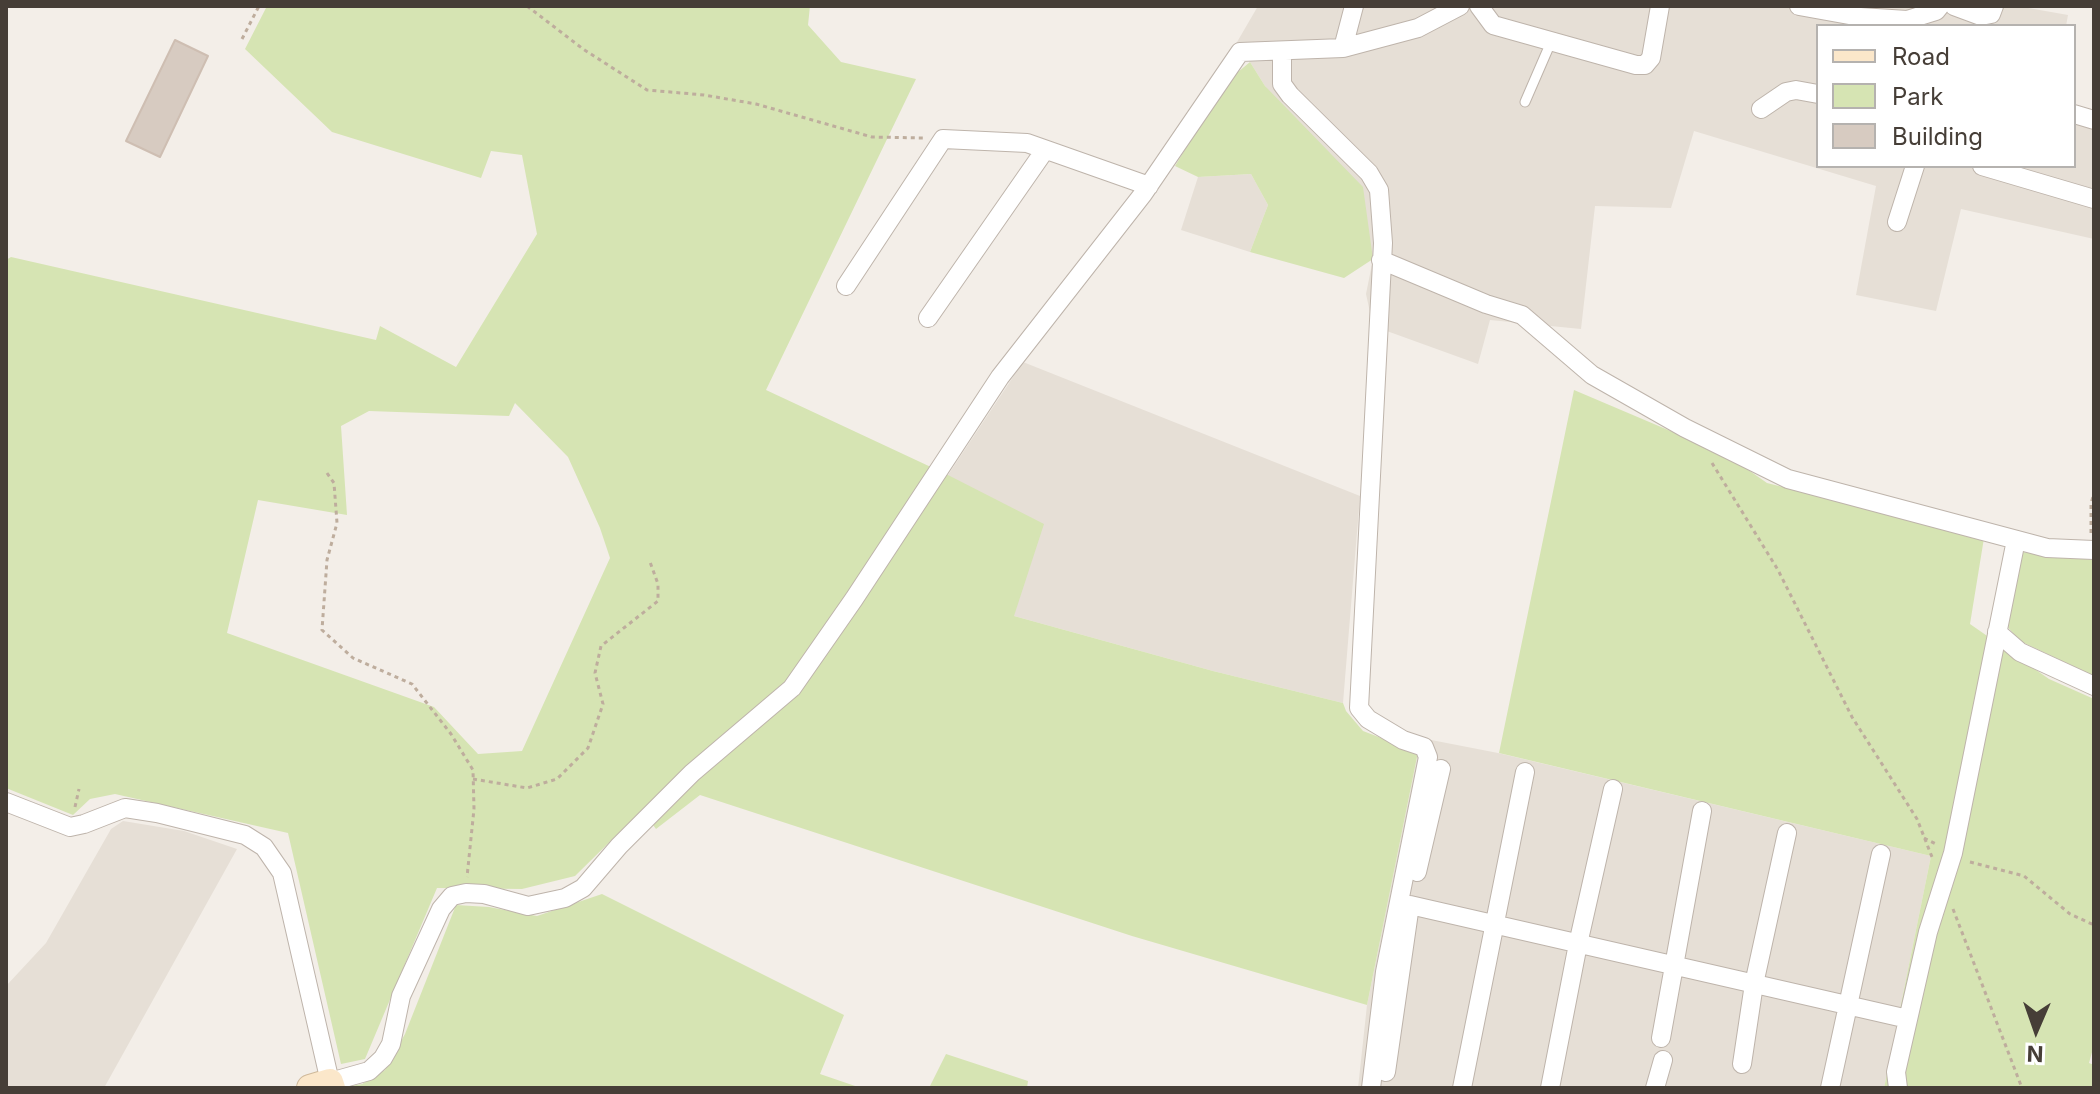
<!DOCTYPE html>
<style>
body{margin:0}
#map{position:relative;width:2100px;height:1094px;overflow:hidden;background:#f3eee8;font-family:Inter,sans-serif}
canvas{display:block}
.frame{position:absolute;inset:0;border:8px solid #463e37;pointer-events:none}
.legend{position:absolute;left:1816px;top:24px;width:260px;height:144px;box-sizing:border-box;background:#fff;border:2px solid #b5b2af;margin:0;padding:10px 14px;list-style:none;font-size:24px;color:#463e37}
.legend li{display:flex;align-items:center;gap:16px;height:40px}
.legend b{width:40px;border:2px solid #b5b2af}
.north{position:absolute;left:1996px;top:990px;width:80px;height:80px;-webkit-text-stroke:6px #fff;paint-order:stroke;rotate:182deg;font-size:22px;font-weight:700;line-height:32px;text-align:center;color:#463e37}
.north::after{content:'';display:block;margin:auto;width:28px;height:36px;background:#463e37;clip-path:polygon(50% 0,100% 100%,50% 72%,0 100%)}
</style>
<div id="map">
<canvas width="2100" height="1094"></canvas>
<div class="frame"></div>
<ul class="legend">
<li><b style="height:10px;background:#fbe7ca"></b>Road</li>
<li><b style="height:22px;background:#d6e4b3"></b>Park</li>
<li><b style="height:22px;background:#d7cbc1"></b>Building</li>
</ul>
<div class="north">N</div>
</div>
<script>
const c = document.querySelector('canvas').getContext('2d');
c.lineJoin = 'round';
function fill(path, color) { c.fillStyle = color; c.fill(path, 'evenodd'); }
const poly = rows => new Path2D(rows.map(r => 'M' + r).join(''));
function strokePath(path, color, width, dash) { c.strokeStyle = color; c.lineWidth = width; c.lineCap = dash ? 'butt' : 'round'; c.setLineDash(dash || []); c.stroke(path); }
const residential = poly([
 [1258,6,2017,6,2068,15,2066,26,1818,26,1818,166,2074,166,2074,105,2094,112,2094,239,1961,209,1936,311,1856,295,1876,186,1694,131,1671,208,1595,206,1581,329,1490,320,1478,364,1373,326,1366,294,1373,259,1250,62,1233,49],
 [1251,174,1268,205,1250,252,1181,230,1198,177],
 [1023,362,1360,496,1343,703,1213,671,1014,616,948,475],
 [1421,738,1498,753,1931,856,1884,1088,1358,1088,1367,1005],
 [123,821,184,831,237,849,104,1088,6,1088,6,986,46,943,111,829]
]);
const green = poly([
 [267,6,810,6,808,25,841,62,916,79,766,390,948,475,1044,524,1014,616,1213,671,1343,703,1346,711,1363,731,1418,752,1367,1005,1132,936,700,795,656,829,642,810,575,876,522,889,437,888,365,1059,341,1064,288,833,115,794,90,799,73,815,6,788,6,260,11,257,376,340,380,326,456,367,537,234,522,155,491,151,481,178,332,132,245,49],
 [515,403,568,457,600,528,610,558,522,751,478,754,434,707,227,633,258,500,347,515,341,426,369,411,509,416],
 [1250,62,1265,86,1363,187,1373,259,1344,278,1250,252,1268,205,1251,174,1198,177,1175,166,1226,82],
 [1574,390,1727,455,1767,483,1984,538,1970,624,2049,679,2094,699,2094,1045,2089,1063,2094,1065,2094,1088,1884,1088,1931,856,1499,753],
 [2022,552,2094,560,2094,676,2020,641,2005,624],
 [602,894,844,1015,820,1074,861,1088,340,1088,362,1084,385,1070,405,1034,456,905,489,907,537,916],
 [946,1054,1028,1081,1027,1088,929,1088]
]);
const building = poly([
 [175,40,208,56,160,157,126,141,175,40]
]);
const path = poly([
 [438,6,464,6],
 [527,6,583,49,647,90,704,95,756,104,872,137,924,138],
 [242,39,259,6],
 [1712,463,1778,570,1852,717,1917,819,1932,857],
 [327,473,334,483,337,523,327,560,322,630,353,658,412,684,451,734,473,770,474,809,467,877],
 [2091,533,2091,503,2094,494],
 [473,779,527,788,557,779,588,748,603,704,595,673,601,646,658,601,658,584,650,562],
 [75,807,79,789],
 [1924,838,1938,845],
 [1970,862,2024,876,2070,914,2094,925],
 [1953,909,2022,1088]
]);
const lane = poly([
 [1525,102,1551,42]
]);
const street = poly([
 [1479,6,1493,25,1636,65,1645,65,1651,58,1660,6],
 [1799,6,1860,17,1907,20,1936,11,1940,6],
 [1954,6,1981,16,1991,14,1994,6],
 [1343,48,1354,6],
 [1282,51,1282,84,1290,95,1369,173,1379,190,1383,243,1359,708,1368,719,1403,740,1424,747,1428,757,1385,972,1371,1088],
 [1761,109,1786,92,1796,90,1818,94],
 [2074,114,2094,120],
 [1982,166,2094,199],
 [1897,222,1915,166],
 [1381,260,1486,304,1522,315,1592,375,1685,428,1788,479,2047,548,2094,550],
 [846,286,943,139,1027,143,1149,186],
 [928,318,1045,150],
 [1997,632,2020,652,2094,686],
 [6,802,70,827,84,824,125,808,157,813,245,835,264,847,282,873,330,1082,369,1071,383,1058,391,1044,401,996,441,909,452,896,466,893,484,894,528,906,565,898,583,888,619,846,692,773,792,688,854,599,1000,377,1143,194,1240,52,1343,48,1418,28,1460,6],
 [1417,872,1441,769],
 [1410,905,1908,1019],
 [1661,1038,1702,811],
 [1742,1064,1754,984,1787,833],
 [1386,1072,1409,912],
 [1462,1088,1525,772],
 [1550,1088,1578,944,1613,789],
 [1655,1088,1663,1060],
 [1830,1088,1881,854],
 [1898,1088,1896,1072,1928,932,1953,853,2016,540]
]);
const secondary = poly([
 [310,1088,330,1082,332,1088]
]);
fill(residential, '#e6dfd6');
fill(green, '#d6e4b3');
fill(building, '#d7cbc1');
strokePath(building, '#cebeb2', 2);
strokePath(lane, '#beb4ab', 11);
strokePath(street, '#beb4ab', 20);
strokePath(secondary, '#cfb99a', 28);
strokePath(path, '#bead9d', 3, [4, 4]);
strokePath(lane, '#fff', 9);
strokePath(street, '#fff', 18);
strokePath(secondary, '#fbe7ca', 26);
</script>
